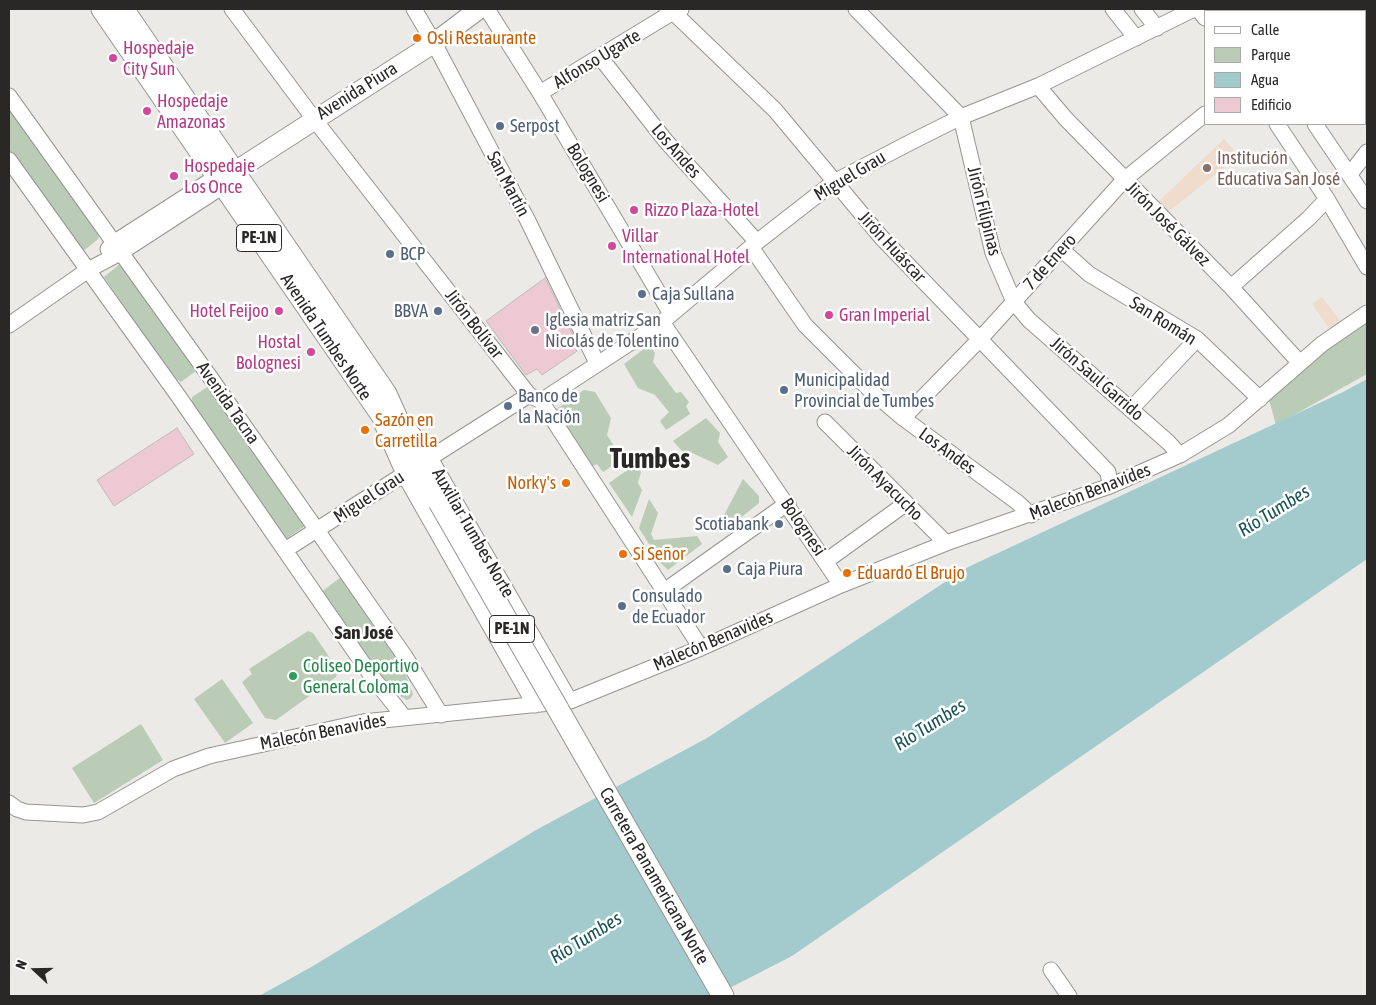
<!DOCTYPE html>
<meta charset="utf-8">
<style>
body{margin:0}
#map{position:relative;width:1376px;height:1005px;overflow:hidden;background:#ebeae6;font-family:"Asap Condensed",sans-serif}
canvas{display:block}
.frame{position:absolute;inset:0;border:10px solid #292827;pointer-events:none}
.legend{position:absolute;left:1204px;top:10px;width:162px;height:115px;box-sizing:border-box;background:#fff;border:1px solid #a9a9a9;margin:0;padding:6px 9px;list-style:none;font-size:15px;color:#292827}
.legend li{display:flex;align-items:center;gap:10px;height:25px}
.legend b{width:25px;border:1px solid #a9a9a9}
.north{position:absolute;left:10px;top:945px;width:50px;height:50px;-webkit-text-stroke:4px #fff;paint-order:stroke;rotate:291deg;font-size:14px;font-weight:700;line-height:20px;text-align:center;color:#292827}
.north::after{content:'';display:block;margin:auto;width:18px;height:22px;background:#292827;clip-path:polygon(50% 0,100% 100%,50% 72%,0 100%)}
</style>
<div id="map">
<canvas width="1376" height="1005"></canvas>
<div class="frame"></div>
<ul class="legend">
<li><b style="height:6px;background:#fff"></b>Calle</li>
<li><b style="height:14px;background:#bacbb6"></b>Parque</li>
<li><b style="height:14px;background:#a3cbcd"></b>Agua</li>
<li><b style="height:14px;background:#edc9d3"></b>Edificio</li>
</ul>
<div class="north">N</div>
</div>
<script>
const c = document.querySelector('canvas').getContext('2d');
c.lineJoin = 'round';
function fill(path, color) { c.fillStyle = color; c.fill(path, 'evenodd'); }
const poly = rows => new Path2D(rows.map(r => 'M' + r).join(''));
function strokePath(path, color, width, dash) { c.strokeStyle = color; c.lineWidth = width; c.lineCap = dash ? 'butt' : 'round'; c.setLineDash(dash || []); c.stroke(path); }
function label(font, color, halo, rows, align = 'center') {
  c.font = font + ' "Asap Condensed",sans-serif'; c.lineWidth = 5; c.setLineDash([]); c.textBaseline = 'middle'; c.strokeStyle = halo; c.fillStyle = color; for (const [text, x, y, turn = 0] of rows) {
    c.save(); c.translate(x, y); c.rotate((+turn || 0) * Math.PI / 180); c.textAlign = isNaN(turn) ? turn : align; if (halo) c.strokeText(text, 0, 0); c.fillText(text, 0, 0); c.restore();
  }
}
const education = poly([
 [1224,139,1239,156,1168,212,1159,201],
 [1322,297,1343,324,1331,331,1312,304]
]);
const green = poly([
 [9,108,99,235,98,239,81,253,9,154],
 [121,263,197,367,196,371,181,382,172,376,104,277],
 [1367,323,1367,374,1276,425,1268,396,1344,333],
 [649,345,655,353,653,362,676,393,681,392,689,402,686,406,690,414,666,430,660,421,669,412,655,395,638,388,624,364],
 [206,388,214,390,305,526,286,539,191,406,192,397],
 [584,390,595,392,611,418,607,435,614,446,624,449,628,455,603,472,597,464,589,468,555,410],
 [706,418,720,433,718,442,728,457,718,465,688,451,683,452,673,441],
 [636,464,641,472,638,483,642,490,632,517,609,483],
 [743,479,759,496,759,503,734,523,721,521],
 [649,499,658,513,651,534,654,540,697,536,702,544,668,570,661,563,639,528],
 [341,577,401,662,413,694,411,698,407,700,402,697,378,676,320,593],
 [308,631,313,633,338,670,336,677,276,720,265,718,242,682,252,674,249,669],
 [222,679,253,723,225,743,194,699],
 [141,724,163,760,94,803,72,768]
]);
const water = poly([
 [1367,379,1367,559,792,956,714,996,259,996,313,966,536,830,707,738,968,567,1343,392]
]);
const building = poly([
 [545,278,577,343,573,345,577,351,542,375,537,369,526,375,486,321,545,278],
 [177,428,194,454,114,506,97,480,177,428]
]);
const minor = poly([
 [232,9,314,119,529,395,541,401,701,648],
 [414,9,434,43,527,219,597,363],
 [487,9,540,93,671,314],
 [856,9,961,117,993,253,1014,302,1029,320,1168,442,1180,455],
 [1113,9,1136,38],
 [1142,9,1157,28],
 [1198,9,1205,18],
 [1242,9,1244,11],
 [1365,12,1367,11],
 [600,57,665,140,757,242],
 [1038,86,1066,119,1231,287,1299,362],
 [540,93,673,12,775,110,881,237,1108,472,1110,486],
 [9,96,210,377,404,655,441,715],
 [1277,124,1327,199,1367,267],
 [1315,124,1367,201],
 [9,160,179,397,373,678,404,717],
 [1350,174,1367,152],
 [751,247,805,325,869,389,903,418,1017,502,1031,515],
 [108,249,115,242,216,177,225,174],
 [1061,249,1089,274,1197,339,1260,399],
 [1231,287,1309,218,1327,199],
 [662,322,841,585],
 [9,325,88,270,120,253,223,186,228,179],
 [541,401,662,322,757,242,834,182,915,140,961,117,1038,86,1194,9],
 [1131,409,1197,339],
 [903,418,981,338,1124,180,1205,114],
 [825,422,946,543],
 [382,424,404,474,535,705],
 [408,427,430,458,570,701],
 [285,550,529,395],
 [826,561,905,504],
 [663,592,788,503],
 [9,803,17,809,26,812,83,815,98,812,173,769,209,756,363,722,570,701,701,648,841,585,946,543,1110,486,1180,455,1229,425,1322,344,1367,313],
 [1051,970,1069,996]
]);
const major = poly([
 [669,9,673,12,679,9],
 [234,172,434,43,479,9]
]);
const highway = poly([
 [102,9,394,433],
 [123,9,386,394,418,465,439,502],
 [585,756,723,996]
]);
const highwayBridge = poly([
 [439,502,585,756]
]);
const markers = [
 [417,38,5,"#e8710a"],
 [113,58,5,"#d1479c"],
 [147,111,5,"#d1479c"],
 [500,126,5,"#5c6f8a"],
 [1207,168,5,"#8d6e63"],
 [174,176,5,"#d1479c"],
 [634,210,5,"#d1479c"],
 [612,246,5,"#d1479c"],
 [390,254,5,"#5c6f8a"],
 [642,294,5,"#5c6f8a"],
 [279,311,5,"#d1479c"],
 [438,311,5,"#5c6f8a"],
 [829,315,5,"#d1479c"],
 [535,330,5,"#6b7280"],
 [311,352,5,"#d1479c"],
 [784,390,5,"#5c6f8a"],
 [508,406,5,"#5c6f8a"],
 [365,430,5,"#e8710a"],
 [566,483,5,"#e8710a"],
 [779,524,5,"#5c6f8a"],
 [623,554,5,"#e8710a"],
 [727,569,5,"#5c6f8a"],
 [847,573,5,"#e8710a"],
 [622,606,5,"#5c6f8a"],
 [293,676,5,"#2e9e5b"]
];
const shields = [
 [259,238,45],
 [512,629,45]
];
const shieldNames = [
 ["PE-1N",259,238],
 ["PE-1N",512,629]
];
const foodNames = [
 ["Osli Restaurante",427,38],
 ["Sazón en",375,420],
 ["Carretilla",375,441],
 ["Norky's",556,483,"right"],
 ["Si Señor",633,554],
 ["Eduardo El Brujo",857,573]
];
const hotelNames = [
 ["Hospedaje",123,48],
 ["City Sun",123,69],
 ["Hospedaje",157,101],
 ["Amazonas",157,122],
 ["Hospedaje",184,166],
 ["Los Once",184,187],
 ["Rizzo Plaza-Hotel",644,210],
 ["Villar",622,236],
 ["International Hotel",622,257],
 ["Hotel Feijoo",269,311,"right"],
 ["Gran Imperial",839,315],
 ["Hostal",301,342,"right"],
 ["Bolognesi",301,363,"right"]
];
const streetNames = [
 ["Alfonso Ugarte",597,59,-31],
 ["Avenida Piura",357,91,-32],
 ["Los Andes",676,151,49],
 ["Bolognesi",588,173,59],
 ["Miguel Grau",850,176,-31],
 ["San Martín",508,184,62],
 ["Jirón Filipinas",984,211,76],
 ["Jirón José Gálvez",1168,224,45],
 ["Jirón Huáscar",892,247,47],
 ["7 de Enero",1050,262,-48],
 ["San Román",1163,321,32],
 ["Jirón Bolívar",474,324,52],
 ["Avenida Tumbes Norte",326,337,56],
 ["Jirón Saul Garrido",1097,379,41],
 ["Avenida Tacna",228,403,55],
 ["Los Andes",947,451,36],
 ["Jirón Ayacucho",885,483,45],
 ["Malecón Benavides",1090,492,-21],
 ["Miguel Grau",369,497,-33],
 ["Bolognesi",803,527,56],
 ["Auxiliar Tumbes Norte",473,533,60],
 ["Malecón Benavides",713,641,-23],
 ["Malecón Benavides",323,732,-11],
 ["Carretera Panamericana Norte",654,876,60]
];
const serviceNames = [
 ["Serpost",510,126],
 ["BCP",400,254],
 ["Caja Sullana",652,294],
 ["BBVA",428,311,"right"],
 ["Municipalidad",794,380],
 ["Provincial de Tumbes",794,401],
 ["Banco de",518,396],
 ["la Nación",518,417],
 ["Scotiabank",769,524,"right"],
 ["Caja Piura",737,569],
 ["Consulado",632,596],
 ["de Ecuador",632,617]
];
const educationNames = [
 ["Institución",1217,158],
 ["Educativa San José",1217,179]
];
const worshipNames = [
 ["Iglesia matriz San",545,320],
 ["Nicolás de Tolentino",545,341]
];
const leisureNames = [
 ["Coliseo Deportivo",303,666],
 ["General Coloma",303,687]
];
const waterNames = [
 ["Río Tumbes",1274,511,-32],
 ["Río Tumbes",930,725,-32],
 ["Río Tumbes",586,938,-32]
];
const neighbourhoodNames = [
 ["San José",364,633]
];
const townNames = [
 ["Tumbes",650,459]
];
fill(education, '#efdccc');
fill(green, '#bacbb6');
fill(water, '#a3cbcd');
fill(building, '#edc9d3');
strokePath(building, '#bfbbbc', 1);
strokePath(minor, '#969592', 17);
strokePath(major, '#969592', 21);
strokePath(highway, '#969592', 23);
strokePath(minor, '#fff', 15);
strokePath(major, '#fff', 19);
strokePath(highway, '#fff', 21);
strokePath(highwayBridge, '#969592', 23, []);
strokePath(highwayBridge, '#fff', 21);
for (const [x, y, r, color] of markers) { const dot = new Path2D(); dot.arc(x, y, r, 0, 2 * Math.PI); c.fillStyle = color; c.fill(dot); strokePath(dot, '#fff', 2); }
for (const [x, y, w] of shields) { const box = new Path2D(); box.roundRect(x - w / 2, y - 13.5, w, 27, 4); c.fillStyle = '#fff'; c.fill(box); strokePath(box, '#292827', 1); }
label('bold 16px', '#292827', null, shieldNames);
label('18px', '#c56008', '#fff', foodNames, 'left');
label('18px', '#b23c85', '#fff', hotelNames, 'left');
label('18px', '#292827', '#fff', streetNames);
label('18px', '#4e5e75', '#fff', serviceNames, 'left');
label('18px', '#785e54', '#fff', educationNames, 'left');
label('18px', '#5b616d', '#fff', worshipNames, 'left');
label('18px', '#27864d', '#fff', leisureNames, 'left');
label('italic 19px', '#185254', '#fff', waterNames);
label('bold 19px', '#292827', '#fff', neighbourhoodNames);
label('bold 28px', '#292827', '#fff', townNames);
</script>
